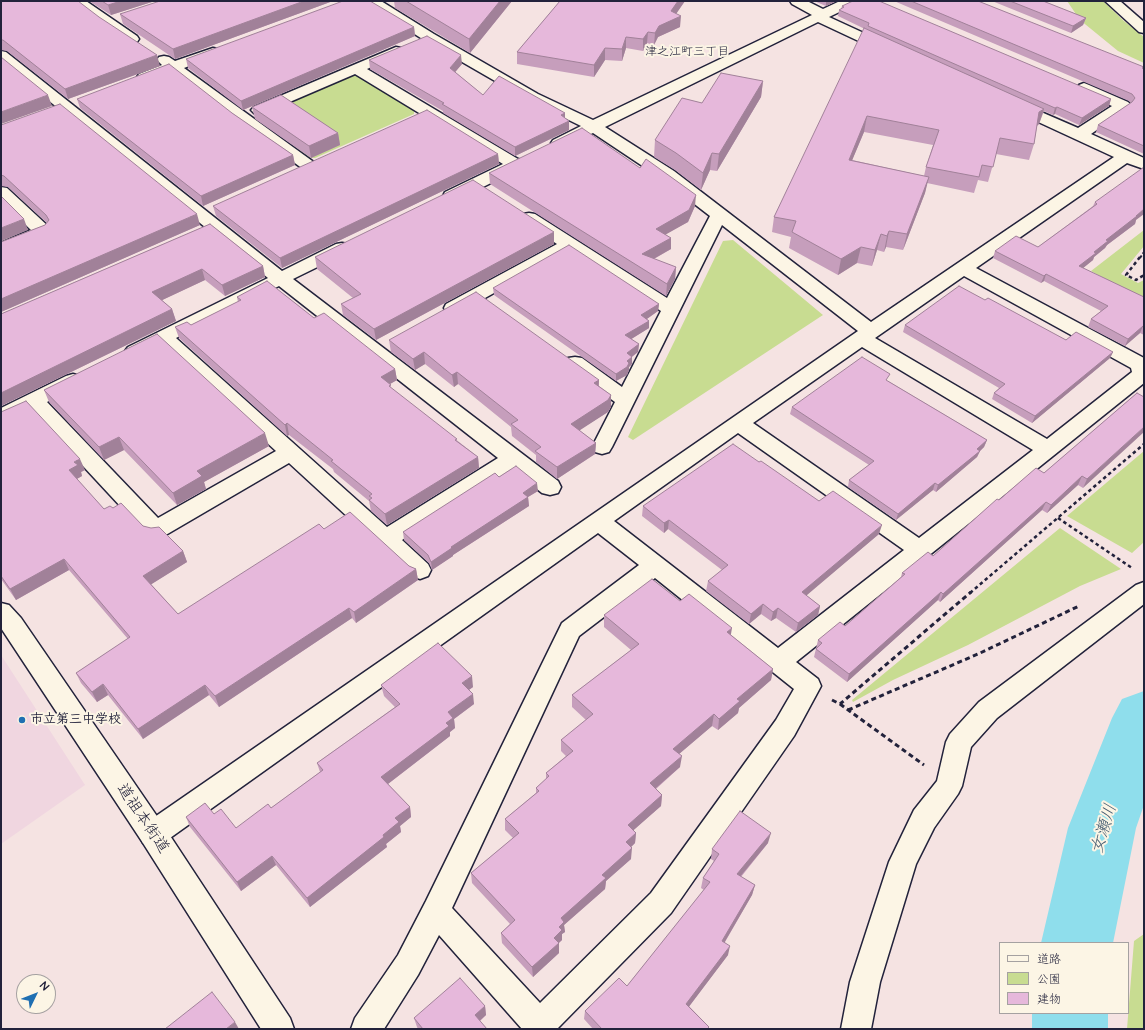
<!DOCTYPE html>
<meta charset="utf-8">
<style>
body{margin:0}
#map{position:relative;width:1145px;height:1030px;overflow:hidden;background:#f5e3e2;font-family:"Architects Daughter","Klee One",sans-serif}
canvas{display:block}
.frame{position:absolute;inset:0;border:2px solid #22223b;pointer-events:none}
.legend{position:absolute;left:999px;top:942px;width:130px;height:72px;box-sizing:border-box;background:#fcf5e5;border:1px solid #a5a1a1;margin:0;padding:5px 7px;list-style:none;font-size:12px;color:#22223b}
.legend li{display:flex;align-items:center;gap:8px;height:20px}
.legend b{width:20px;border:1px solid #a5a1a1}
.north{position:absolute;left:16px;top:974px;width:40px;height:40px;box-sizing:border-box;background:#fcf5e5;border:1px solid #a5a1a1;border-radius:50%;rotate:47deg;font-size:11px;font-weight:700;line-height:16px;text-align:center;color:#22223b}
.north::after{content:'';display:block;margin:auto;width:14px;height:18px;background:#1f6fb2;clip-path:polygon(50% 0,100% 100%,50% 72%,0 100%)}
</style>
<div id="map">
<canvas width="1145" height="1030"></canvas>
<div class="frame"></div>
<ul class="legend">
<li><b style="height:5px;background:#fcf5e5"></b>道路</li>
<li><b style="height:11px;background:#c8dc91"></b>公園</li>
<li><b style="height:11px;background:#e6b8db"></b>建物</li>
</ul>
<div class="north">N</div>
</div>
<script>
const c = document.querySelector('canvas').getContext('2d');
c.lineJoin = 'round';
function fill(path, color) { c.fillStyle = color; c.fill(path, 'evenodd'); }
const poly = rows => new Path2D(rows.map(r => 'M' + r).join(''));
function strokePath(path, color, width, dash) { c.strokeStyle = color; c.lineWidth = width; c.lineCap = dash ? 'butt' : 'round'; c.setLineDash(dash || []); c.stroke(path); }
function label(font, color, halo, rows, align = 'center') {
  c.font = font + ' "Architects Daughter","Klee One",sans-serif'; c.lineWidth = 4; c.setLineDash([]); c.textBaseline = 'middle'; c.strokeStyle = halo; c.fillStyle = color; for (const [text, x, y, turn = 0] of rows) {
    c.save(); c.translate(x, y); c.rotate((+turn || 0) * Math.PI / 180); c.textAlign = isNaN(turn) ? turn : align; if (halo) c.strokeText(text, 0, 0); c.fillText(text, 0, 0); c.restore();
  }
}
const built = poly([
 [1,655,85,785,1,844]
]);
const green = poly([
 [1067,1,1103,1,1124,21,1144,37,1144,63,1118,51,1080,20],
 [352,75,360,75,414,109,414,114,315,158,305,158,287,145,322,130,301,115,267,130,253,120,255,116],
 [1144,230,1144,246,1121,274,1138,283,1144,280,1144,300,1091,271],
 [733,240,823,315,633,440,628,437,723,241],
 [1144,451,1144,542,1132,553,1067,516],
 [1060,528,1121,569,1080,586,968,645,893,680,853,702,852,700],
 [1144,934,1144,1029,1127,1029,1134,941]
]);
const river = poly([
 [1144,691,1144,805,1136,828,1113,943,1041,943,1068,828,1112,718,1122,699,1144,691],
 [1032,1013,1108,1013,1108,1029,1032,1029,1032,1013]
]);
const pathFar2 = poly([
 [1140,258,1144,252]
]);
const pathFar1 = poly([
 [1140,257,1126,275,1136,280,1144,275],
 [1058,518,1132,568],
 [970,593,1144,444]
]);
const path = poly([
 [832,700,840,704,971,592],
 [840,704,924,765],
 [848,710,978,654,1079,606]
]);
const street = poly([
 [70,1,86,1,137,36,139,39,137,42,132,43,127,42,70,1],
 [365,1,381,1,434,34,538,94,593,120,812,15,792,4,790,1,807,1,823,9,840,1,858,1,856,4,829,17,892,46,894,49,892,52,887,53,882,52,818,22,605,127,674,171,871,322,1114,157,1008,108,1005,105,1008,102,1013,100,1018,102,1078,128,1112,106,1079,91,1076,88,1079,85,1084,83,1089,85,1128,102,1131,105,1128,108,1091,134,1144,158,1144,169,1127,163,976,268,1144,358,1144,383,796,662,818,679,821,686,794,736,671,913,558,1028,558,1029,522,1029,439,935,418,975,384,1029,351,1029,355,1018,398,955,426,901,562,623,639,565,598,533,163,843,153,846,143,843,139,834,143,825,858,331,722,225,612,447,609,452,602,454,595,452,592,447,615,402,568,368,565,363,568,358,575,357,582,358,622,387,661,311,569,251,460,312,453,314,446,312,444,308,446,304,557,244,523,222,520,218,523,214,529,213,535,214,667,298,710,216,662,179,593,133,565,146,559,148,553,146,551,143,553,140,581,126,528,100,424,40,367,4,365,1],
 [964,276,1131,368,1132,372,1047,439,875,338,964,276],
 [862,347,1033,450,919,538,753,423,862,347],
 [738,433,904,550,778,648,614,521,738,433],
 [655,578,794,689,776,720,651,893,540,1003,452,908,579,636,655,578],
 [1105,1,1120,1,1144,22,1144,33,1139,32,1105,1],
 [396,47,401,48,403,51,401,54,367,69,518,159,523,161,525,164,523,167,457,200,451,201,445,200,443,196,445,192,503,164,355,74,264,113,259,115,254,113,251,110,254,107,396,47],
 [213,48,218,49,220,52,218,55,184,68,315,163,317,166,315,169,309,171,303,169,171,72,144,81,139,80,137,77,139,74,162,65,157,60,159,57,164,56,169,57,175,61,213,48],
 [1,51,6,52,282,271,336,244,342,243,348,244,351,248,348,252,293,279,558,481,561,487,558,493,550,495,542,493,512,469,402,540,428,564,431,570,428,576,420,579,412,576,289,463,164,536,156,538,148,536,31,410,1,424,1,408,66,376,73,374,80,376,83,381,80,386,47,402,158,518,276,451,161,346,135,357,128,355,125,351,128,347,268,278,1,62,1,51],
 [279,286,498,458,387,527,176,338,279,286],
 [1,187,7,188,49,227,52,231,49,235,1,254,1,243,31,230,1,201,1,187],
 [1144,582,1144,604,997,718,971,747,962,786,958,794,934,828,916,864,880,982,871,1029,841,1029,850,982,889,862,914,810,937,781,946,742,950,734,979,702,1136,585,1144,582]
]);
const secondary = poly([
 [1,603,9,605,21,618,163,825,290,1018,294,1029,261,1029,143,843,1,628,1,603]
]);
const wall = poly([
 [1,1,160,66,68,99,7,51,1,50],
 [89,1,155,1,111,15],
 [333,1,175,59,123,24,120,14],
 [394,1,512,1,470,53,395,8],
 [560,1,685,1,676,13,680,27,658,37,654,45,647,43,643,51,626,48,622,61,605,60,594,77,517,64,517,52],
 [814,1,837,1,826,6],
 [894,1,978,1,1144,69,1144,154,1096,132,1098,125,1131,103,1129,101],
 [992,1,1043,1,1086,18,1083,25,1071,33],
 [842,6,1111,99,1109,106,1079,125,1055,114,1053,115,1044,111,1039,124,1037,126,1034,144,1029,160,996,154,988,182,978,180,974,193,927,183,925,193,903,250,886,247,884,252,877,250,872,266,857,263,838,275,789,248,791,237,772,232,774,217,867,30,838,16,839,10,841,9],
 [864,132,933,145,926,167,924,176,852,160],
 [414,27,415,36,243,110,188,68,186,59],
 [369,60,462,64,455,72,483,95,565,113,565,118,569,121,569,130,515,156,443,113,443,111,370,69],
 [763,81,761,97,717,171,710,170,701,190,675,170,654,157,655,140,702,103],
 [77,99,232,113,293,155,295,165,203,206,80,108],
 [252,107,338,133,340,145,311,158,255,119],
 [1,125,200,225,1,312,1,242,45,225,47,223,8,187,1,186],
 [498,154,499,164,282,268,216,216,213,206],
 [489,173,695,206,688,222,665,234,671,238,671,249,654,259,676,267,675,279,666,296,490,184],
 [1095,202,1136,220,1135,224,1107,245,1105,248,1094,257,1093,260,1083,268,1144,297,1144,335,1140,333,1125,346,1088,327,1091,319,1101,311,1044,281,1041,283,993,258,995,251,1038,247,1093,206],
 [210,224,263,266,265,277,225,296,205,280,162,300,172,309,176,321,1,406,1,314],
 [554,244,376,340,343,315,341,304,353,298,317,269,315,257],
 [493,288,659,304,658,311,647,319,649,321,649,328,631,339,639,344,638,352,632,357,632,364,629,367,629,370,627,375,616,381,494,295],
 [237,297,314,318,395,369,397,380,390,384,391,388,478,457,479,468,387,525,371,511,369,501,334,472,333,469,289,435,287,436,179,338,175,327,191,325,238,302],
 [985,300,1066,340,1113,352,1110,358,1032,423,992,399,994,393,999,388,903,332,905,325],
 [389,340,599,380,599,386,611,395,611,407,608,412,579,430,596,443,595,454,557,479,536,462,536,455,512,436,511,427,458,384,454,387,425,364,415,370,391,352],
 [888,381,987,440,984,447,980,451,977,457,936,492,933,490,896,520,848,487,849,480,869,465,790,414,792,407],
 [44,390,269,446,204,482,206,489,177,505,124,450,104,460,49,402],
 [1137,393,1083,488,1078,485,1047,513,1042,510,940,602,938,600,847,682,814,657,818,640,845,626,901,577,902,573,933,556,999,500,1044,473],
 [1,412,85,470,81,472,82,476,77,479,104,509,113,508,143,526,183,551,187,562,151,584,178,614,324,529,416,569,418,580,356,623,352,618,219,707,209,695,143,739,108,695,97,702,81,683,76,673,128,639,69,570,16,600,1,579],
 [759,462,819,501,879,534,806,595,820,606,818,615,796,632,776,618,771,621,761,614,749,624,706,591,708,581,722,570,668,529,664,533,642,516,643,506],
 [499,477,538,491,528,497,529,506,453,555,453,556,432,570,429,563,404,540,403,532],
 [680,601,731,635,773,669,771,680,739,708,738,713,718,730,712,726,679,754,680,767,656,789,662,795,661,806,633,830,636,833,635,843,631,847,631,859,606,881,605,889,564,925,565,932,562,934,562,940,559,943,559,953,533,977,502,943,501,933,510,924,472,883,471,873,513,838,505,830,505,819,536,793,536,788,546,779,546,773,566,756,561,751,561,740,586,720,572,707,572,695,631,650,604,627,604,615],
 [381,685,473,687,469,690,474,704,454,719,455,728,450,732,450,736,388,784,410,807,411,817,400,826,401,832,386,844,387,847,310,907,276,865,241,891,190,827,186,817,214,814,236,828,271,808,320,772,317,763,395,707,384,696],
 [768,843,741,877,755,885,752,895,725,942,728,955,689,1006,709,1027,708,1029,593,1029,584,1019,585,1011,627,986,704,890,701,888,703,878,714,861,711,859,712,849],
 [485,1006,486,1015,480,1021,487,1029,418,1029,417,1027,414,1018]
]);
const shadedWall = poly([
 [121,1,155,1,111,15,108,5],
 [304,1,333,1,175,59,173,49],
 [500,1,512,1,470,53,469,39],
 [678,1,685,1,672,20,681,16,680,27,658,37,654,45,655,33,659,26],
 [826,1,837,1,826,6],
 [1086,18,1083,25,1071,33,1073,26],
 [414,27,415,36,243,110,241,101],
 [648,32,647,43,643,51,643,39],
 [626,37,626,48,622,61,622,49],
 [605,48,605,60,594,77,594,65],
 [157,55,160,66,68,99,65,89],
 [461,55,462,64,451,77,450,68],
 [763,81,761,97,717,171,719,154],
 [48,95,52,106,1,124,1,112],
 [1111,99,1109,106,1079,125,1082,118],
 [1057,107,1055,114,1053,115,1055,108],
 [1044,109,1039,124,1035,127,1039,112],
 [565,113,565,122,561,115],
 [867,116,864,132,846,175,849,160],
 [569,121,569,130,515,156,515,147],
 [338,133,340,145,311,158,309,146],
 [712,153,710,170,701,190,703,173],
 [498,154,499,164,282,268,280,258],
 [293,155,295,165,203,206,201,196],
 [929,177,925,193,903,250,907,234],
 [696,195,695,206,688,222,656,240,656,229],
 [1144,209,1144,214,1136,220,1135,224,1107,245,1105,248,1094,257,1093,260,1077,273,1079,266,1094,252,1106,240],
 [197,214,200,225,1,312,1,299],
 [24,219,28,230,1,241,1,228],
 [889,231,886,247,884,252,887,236],
 [554,232,554,244,376,340,374,329],
 [881,234,877,250,872,266,875,250],
 [671,238,671,249,641,266,642,254],
 [861,247,857,263,838,275,841,259],
 [263,266,265,277,225,296,222,285],
 [676,267,675,279,666,296,667,284],
 [202,269,205,280,156,303,152,292],
 [1046,274,1044,281,1041,283,1044,276],
 [659,304,658,311,641,323,641,315],
 [172,309,176,321,1,406,1,393],
 [649,321,649,328,625,343,625,335],
 [1143,326,1140,333,1125,346,1128,339],
 [639,344,638,352,626,361,627,353],
 [424,352,425,364,415,370,413,359],
 [1113,352,1110,358,1032,423,1035,416],
 [632,357,632,364,629,367,629,370,627,375,616,381,616,374,627,361],
 [395,369,397,380,383,388,381,377],
 [457,372,458,384,454,387,452,375],
 [599,380,598,392,594,383],
 [611,395,611,407,608,412,571,436,571,424],
 [287,423,289,435,287,436,285,425],
 [1144,427,1144,432,1083,488,1087,479],
 [265,433,269,446,204,482,206,489,177,505,173,493,197,471],
 [119,437,124,450,104,460,99,447],
 [987,440,984,447,980,451,977,457,936,492,938,485,977,449],
 [596,443,595,454,557,479,557,467],
 [478,457,479,468,387,525,385,514],
 [80,459,85,470,81,472,82,476,73,481,69,470,74,462],
 [1082,476,1078,485,1047,513,1051,505],
 [537,483,538,491,528,497,529,506,453,555,453,556,432,570,431,562,523,493],
 [935,483,933,490,896,520,898,514],
 [1046,502,1042,510,940,602,943,594],
 [669,520,668,529,664,533,664,523],
 [882,525,879,534,800,601,802,592],
 [183,551,187,562,147,587,143,576],
 [64,559,69,570,16,600,10,589],
 [416,569,418,580,356,623,354,612],
 [941,592,938,600,847,682,849,674],
 [763,604,761,614,749,624,751,614],
 [820,606,818,615,796,632,798,623],
 [349,608,352,618,219,707,215,696],
 [778,608,776,618,771,621,773,612],
 [732,628,730,640,727,632],
 [773,669,771,680,739,708,738,713,718,730,719,719,737,699],
 [472,676,473,687,463,694,462,683],
 [103,684,108,695,97,702,92,692],
 [205,685,209,695,143,739,138,729],
 [473,694,474,704,454,719,455,728,450,732,450,736,384,787,381,777,446,723,448,712],
 [714,714,712,726,672,760,673,749],
 [682,756,680,767,649,794,650,783],
 [662,795,661,806,627,836,628,825],
 [410,807,411,817,400,826,401,832,386,844,387,847,310,907,307,898,383,835,395,818],
 [636,833,635,843,625,853,626,842],
 [771,833,768,843,734,884,737,874],
 [632,848,631,859,606,881,605,889,564,925,565,932,562,934,562,940,554,947,554,938,559,927,561,918,602,875],
 [272,856,276,865,241,891,237,882],
 [755,885,752,895,720,950,722,941],
 [559,943,559,953,533,977,532,967],
 [730,946,728,955,685,1012,686,1004],
 [485,1006,486,1015,476,1024,475,1015],
 [235,1022,239,1029,226,1029]
]);
const building = poly([
 [1,1,78,1,99,17,157,55,65,89,3,40,1,40,1,1],
 [102,1,121,1,108,5,102,1],
 [160,1,304,1,173,49,120,14,160,1],
 [343,1,370,1,414,27,241,101,186,59,343,1],
 [406,1,500,1,469,39,406,1],
 [560,1,678,1,671,11,681,16,659,26,655,33,648,32,643,39,626,37,622,49,605,48,594,65,517,52,560,1],
 [853,1,879,1,1111,99,1082,118,1057,107,1055,108,868,26,869,23,839,10,844,7,842,6,853,1],
 [911,1,978,1,1144,67,1142,68,1144,69,1144,146,1098,125,1132,102,1135,98,1132,94,911,1],
 [1010,1,1043,1,1086,18,1073,26,1010,1],
 [864,28,1044,109,1039,112,1034,144,1000,138,993,167,982,165,979,177,926,167,939,130,867,116,849,160,929,177,907,234,889,231,887,236,881,234,875,250,861,247,841,259,792,232,796,221,774,217,864,28],
 [427,36,461,55,450,68,483,95,499,76,565,113,561,115,569,121,515,147,442,104,444,103,369,60,427,36],
 [1,57,48,95,1,112,1,57],
 [169,64,232,113,293,155,201,196,77,99,169,64],
 [721,73,763,81,719,154,712,153,703,173,676,153,655,140,682,98,702,103,721,73],
 [281,95,338,133,309,146,252,107,281,95],
 [60,104,197,214,1,299,1,242,45,225,49,220,46,215,4,176,1,175,1,125,60,104],
 [427,110,498,154,280,258,213,206,427,110],
 [582,128,640,168,646,159,696,195,689,210,656,229,671,238,642,254,676,267,667,284,489,173,582,128],
 [1144,167,1144,209,1136,216,1137,216,1106,240,1108,241,1094,252,1096,253,1079,266,1144,297,1144,326,1143,326,1128,339,1091,319,1108,306,1046,274,1044,276,995,251,1016,236,1038,247,1097,204,1095,202,1144,167],
 [473,180,554,232,374,329,341,304,361,294,315,257,473,180],
 [1,196,24,219,1,228,1,196],
 [210,224,263,266,222,285,202,269,152,292,172,309,1,393,1,314,210,224],
 [569,245,659,304,641,315,649,321,625,335,639,344,627,353,632,357,627,361,629,363,627,367,616,374,493,288,569,245],
 [267,281,314,318,324,313,395,369,381,377,391,385,389,386,457,439,455,440,478,457,385,514,369,500,372,498,369,496,372,494,331,461,333,460,287,423,285,425,175,327,187,322,191,325,241,300,237,297,267,281],
 [959,286,985,300,988,298,1066,340,1076,332,1113,352,1035,416,994,393,1005,384,905,325,959,286],
 [476,292,599,380,594,383,611,395,608,400,571,424,596,443,557,467,535,451,541,447,511,424,518,420,457,372,452,375,424,352,413,359,389,340,476,292],
 [157,334,265,433,197,471,202,476,173,493,119,437,99,447,44,390,157,334],
 [862,357,890,374,886,380,987,440,977,449,980,451,938,485,935,483,898,514,849,480,874,461,792,407,862,357],
 [1137,393,1144,397,1144,427,1087,479,1082,476,1051,505,1046,502,943,594,941,592,849,674,816,649,822,643,818,640,840,622,845,626,905,574,902,573,928,552,933,556,997,499,999,500,1036,468,1044,473,1137,393],
 [26,401,80,459,74,462,78,465,69,470,104,509,110,506,113,508,121,503,143,526,151,528,159,527,183,551,143,576,178,614,319,524,324,529,350,512,409,566,416,569,354,612,349,608,215,696,205,685,138,729,103,684,92,692,76,673,130,637,64,559,10,589,1,576,1,412,26,401],
 [733,444,759,462,761,461,819,501,833,491,882,525,802,592,820,606,798,623,778,608,773,612,763,604,751,614,708,581,728,565,669,520,664,523,643,506,733,444],
 [516,466,537,483,523,493,528,497,451,547,452,548,431,562,428,555,403,532,495,473,499,477,516,466],
 [652,579,680,601,689,594,732,628,727,632,773,669,737,699,740,701,719,719,714,714,673,749,682,756,650,783,662,795,628,825,636,833,626,842,632,848,602,875,606,878,561,918,564,922,559,927,562,930,554,938,559,943,532,967,501,933,515,920,471,873,519,833,505,819,539,791,536,788,549,776,546,773,573,751,561,740,593,714,572,695,639,644,604,615,652,579],
 [438,643,472,676,462,683,473,694,448,712,453,718,446,723,449,726,381,777,410,807,395,818,399,822,383,835,384,837,307,898,272,856,237,882,186,817,205,803,214,814,221,809,236,828,268,804,271,808,323,770,317,763,400,704,381,685,438,643],
 [740,811,771,833,737,874,755,885,722,941,730,946,686,1004,709,1027,707,1029,602,1029,585,1011,619,978,627,986,710,882,703,878,719,854,712,849,740,811],
 [460,978,485,1006,475,1015,487,1029,423,1029,414,1018,460,978],
 [212,992,235,1022,226,1029,165,1029,212,992]
]);
const markers = [
 [22,720,4,"#1f6fb2"]
];
const farNeighbourhoodnames = [
 ["津之江町三丁目",687,52]
];
const poiNames = [
 ["市立第三中学校",30,720]
];
const nearStreetnames = [
 ["道祖本街道",142,819,56]
];
const nearWaternames = [
 ["女瀬川",1105,829,-73]
];
fill(built, '#f0d6e0');
fill(green, '#c8dc91');
fill(river, '#8fdeec');
strokePath(street, '#22223b', 3);
strokePath(secondary, '#22223b', 3);
strokePath(pathFar2, '#22223b', 2, [3, 2]);
strokePath(pathFar1, '#22223b', 2.5, [3.5, 3]);
strokePath(path, '#22223b', 3, [5, 3.5]);
fill(street, '#fcf5e5');
fill(secondary, '#fcf5e5');
fill(wall, '#c69ebc');
fill(shadedWall, '#a18199');
fill(building, '#e6b8db');
strokePath(building, '#a18199', 1);
for (const [x, y, r, color] of markers) { const dot = new Path2D(); dot.arc(x, y, r, 0, 2 * Math.PI); c.fillStyle = color; c.fill(dot); strokePath(dot, '#fcf5e5', 1.5); }
label('12px', '#22223b', '#fcf5e5', farNeighbourhoodnames);
label('bold 13px', '#22223b', '#fcf5e5', poiNames, 'left');
label('16px', '#22223b', '#fcf5e5', nearStreetnames);
label('italic 17px', '#435a70', '#fcf5e5', nearWaternames);
</script>
